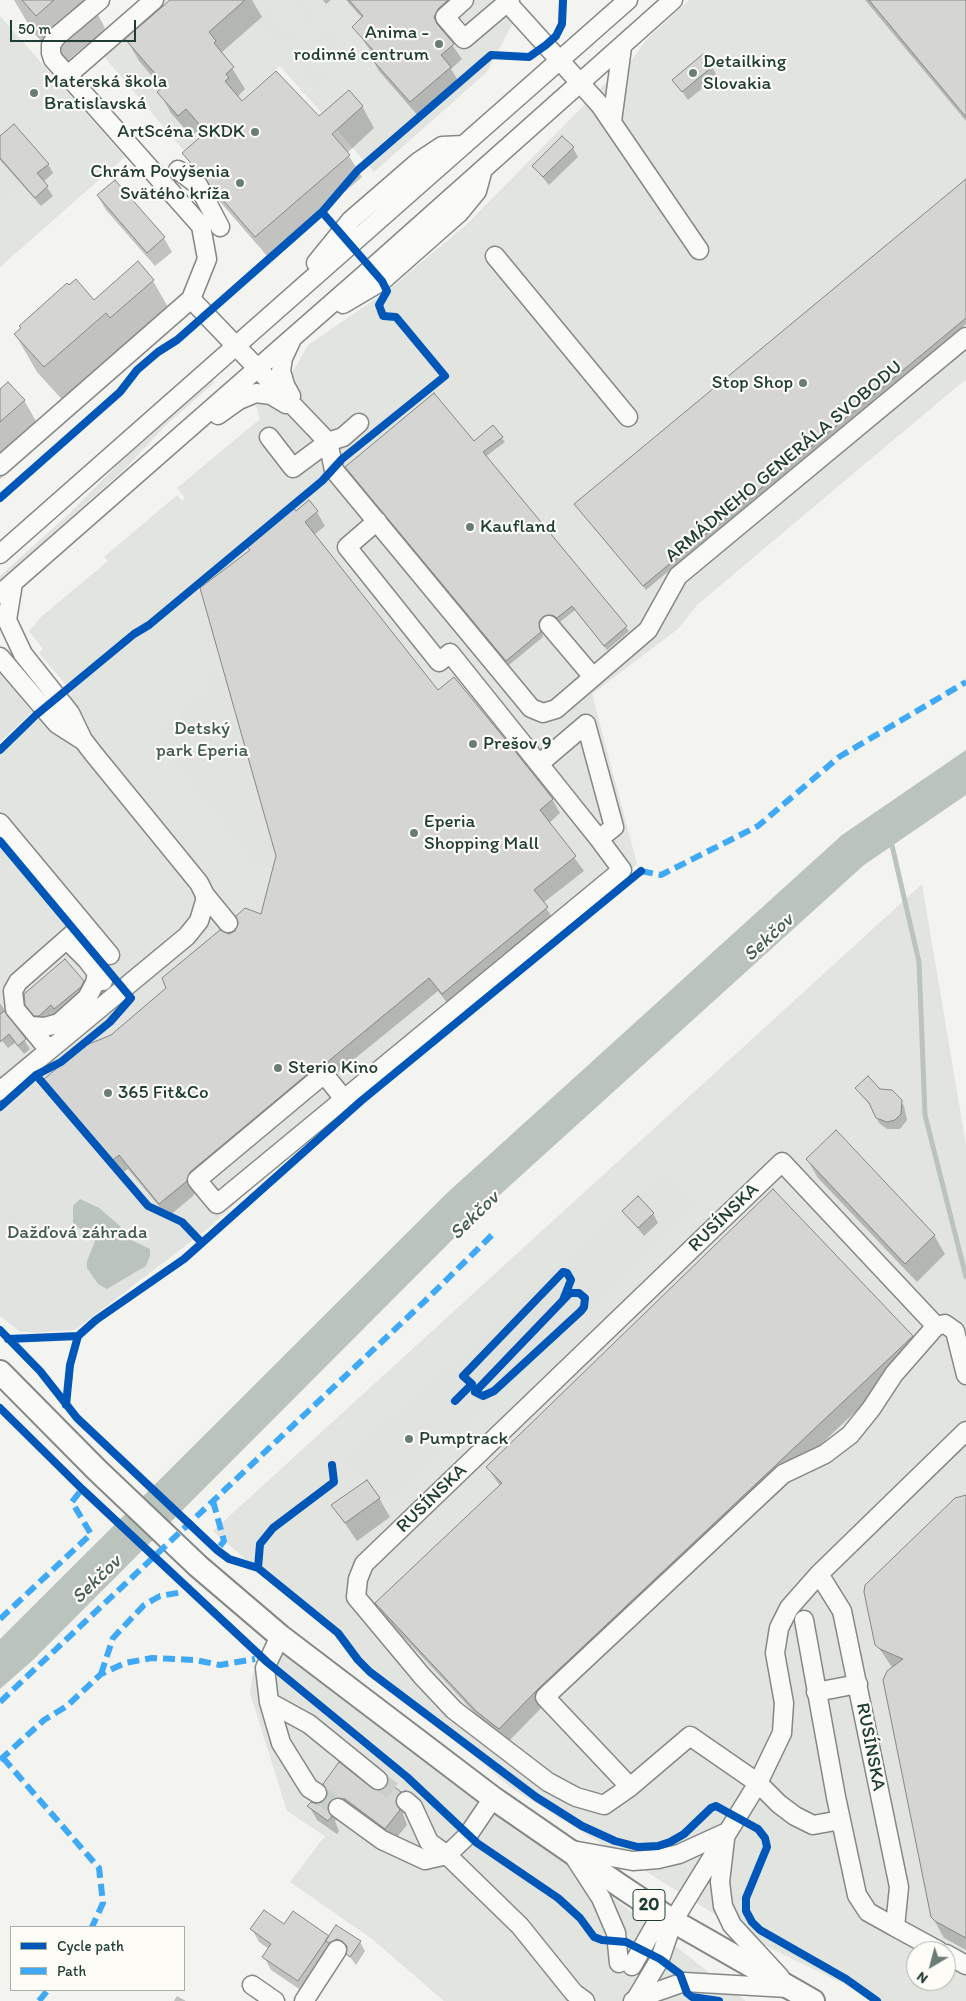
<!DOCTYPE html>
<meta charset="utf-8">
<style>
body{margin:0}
#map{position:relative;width:966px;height:2001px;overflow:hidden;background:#f3f3f0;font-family:Itim,sans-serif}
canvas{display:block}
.legend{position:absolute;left:10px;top:1926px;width:175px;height:65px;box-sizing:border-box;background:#fdfcf7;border:1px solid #a4b0a9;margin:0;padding:6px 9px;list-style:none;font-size:15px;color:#1f3d34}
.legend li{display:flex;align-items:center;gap:10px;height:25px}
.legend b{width:25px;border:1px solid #a4b0a9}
.north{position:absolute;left:906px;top:1941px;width:50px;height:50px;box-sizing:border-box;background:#fdfcf7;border:1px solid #a4b0a9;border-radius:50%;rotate:217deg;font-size:14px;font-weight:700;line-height:20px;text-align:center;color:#1f3d34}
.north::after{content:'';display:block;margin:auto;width:18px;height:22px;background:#697d76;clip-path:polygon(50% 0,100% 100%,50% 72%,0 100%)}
.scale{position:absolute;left:10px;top:20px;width:126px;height:22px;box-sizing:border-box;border:2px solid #1f3d34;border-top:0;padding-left:6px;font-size:15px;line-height:18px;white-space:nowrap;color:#1f3d34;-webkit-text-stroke:4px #fdfcf7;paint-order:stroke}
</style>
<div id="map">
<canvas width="966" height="2001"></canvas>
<ul class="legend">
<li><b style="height:6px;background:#0057b8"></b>Cycle path</li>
<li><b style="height:6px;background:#3fa9f5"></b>Path</li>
</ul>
<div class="north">N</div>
<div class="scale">50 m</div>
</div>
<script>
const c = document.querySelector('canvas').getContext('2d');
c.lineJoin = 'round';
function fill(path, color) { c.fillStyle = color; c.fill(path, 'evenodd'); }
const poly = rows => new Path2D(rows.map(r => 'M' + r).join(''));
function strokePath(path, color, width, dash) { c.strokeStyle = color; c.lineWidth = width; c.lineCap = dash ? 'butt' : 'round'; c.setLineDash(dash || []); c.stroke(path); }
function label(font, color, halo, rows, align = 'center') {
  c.font = font + ' Itim,sans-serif'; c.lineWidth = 4.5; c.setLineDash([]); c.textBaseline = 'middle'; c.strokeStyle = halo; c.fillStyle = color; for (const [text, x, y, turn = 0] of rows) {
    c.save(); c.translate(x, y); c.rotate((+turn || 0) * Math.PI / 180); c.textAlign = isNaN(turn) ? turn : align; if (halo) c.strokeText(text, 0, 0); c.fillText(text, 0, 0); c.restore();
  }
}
const built = poly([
 [161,0,498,0,515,19,487,72,374,172,280,66,184,151,101,53],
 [689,0,966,0,966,379,697,605,678,629,592,694,637,864,313,1135,206,1230,157,1207,119,1162,114,1165,42,1080,0,1120,0,838,49,897,0,834,0,756,10,743,72,692,39,653,43,649,29,631,42,616,108,561,104,557,177,495,182,501,185,498,177,488,260,419,255,403,291,375,308,345,387,291,466,225,593,96,605,84,617,81,646,40],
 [0,16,125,157,0,267],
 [922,884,966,1145,966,2001,879,2001,764,1945,510,1787,213,1531],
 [916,1951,946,1951,946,1981,916,1981],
 [275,1635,746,2001,444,2001,372,1939,290,1882,325,1836,287,1811,250,1693,253,1673]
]);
const green = poly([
 [303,0,317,17,304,29,300,25,302,12,299,7,288,3,283,5,280,1],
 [272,7,276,12,271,20,274,26,283,33,292,31,295,35,282,46,259,19],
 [326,28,350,57,337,69,333,64,335,52,333,47,321,42,316,44,313,41],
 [306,47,310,51,305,60,308,66,317,72,326,71,329,74,315,86,293,58],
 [0,163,19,184,0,200],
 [213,380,215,382,167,424,124,470,0,581,0,576,71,512,123,459],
 [217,669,273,856,258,869,154,734,207,690,207,677],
 [0,672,32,712,0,742],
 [41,1080,114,1165,118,1162,157,1207,206,1230,75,1330,33,1333,19,1331,0,1316,0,1120],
 [665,1169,698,1204,388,1500,340,1460,436,1379]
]);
const water = poly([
 [966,750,966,795,864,865,472,1220,33,1660,0,1689,0,1639,447,1193,842,835],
 [80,1199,99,1208,120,1226,125,1237,150,1249,150,1256,146,1266,107,1289,98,1284,87,1268,87,1261,95,1241,73,1223,73,1206]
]);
const shadow = poly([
 [14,0,90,0,105,28,88,47,86,45,65,63,56,58,33,32],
 [172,0,252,0,262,17,222,52,245,89,238,96,241,103,319,117,362,106,374,128,347,153,362,177,268,257,196,174,184,153,204,135,199,130,191,136,171,113,159,92,163,89,139,61,127,40],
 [323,0,331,0,326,4],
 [346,0,457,0,443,32,462,59,451,69,459,82,419,117,379,71,370,55,372,53,354,27,363,19],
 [865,0,966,0,966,121],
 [712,67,717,76,688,100,674,80],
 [0,138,48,164,53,173,43,182,53,196,41,206,0,160],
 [573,148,578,157,549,185,533,166],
 [966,181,966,324,646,590,578,508],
 [98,196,164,238,172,252,155,266,106,210],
 [138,263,153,281,175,319,66,404,37,372,15,334,22,328,94,302],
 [0,391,24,400,46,439,0,479],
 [492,427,505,442,485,457,629,631,607,650,575,610,560,622,556,619,545,621,541,627,543,637,509,665,350,472,474,443],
 [296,512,317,512,325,526,314,535,438,692,552,799,560,813,549,823,584,871,543,903,555,922,451,1008,438,991,198,1186,194,1195,168,1217,128,1169,122,1173,54,1093,45,1079,112,1036,229,935,262,916,277,856,250,551,247,545],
 [83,982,94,1001,38,1024,26,1004],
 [0,1003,30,1049,24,1054,15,1043,8,1048,0,1038],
 [856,1088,880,1090,898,1097,904,1106,907,1120,900,1129,887,1129,879,1123,872,1108],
 [807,1159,934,1235,945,1254,917,1282,818,1178],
 [624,1211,653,1213,658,1223,644,1236],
 [912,1336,921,1350,546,1703,508,1742,486,1725,385,1617,376,1603,500,1486,487,1467],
 [966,1497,966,1950,944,1938,933,1918,893,1669,875,1642],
 [379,1498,390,1517,357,1541,333,1506],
 [371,1790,400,1793,408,1807,403,1814,407,1825,393,1842,342,1812,335,1821,339,1831,337,1834,317,1820,309,1806,327,1800,329,1793],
 [284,1926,329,1938,336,1927,360,1942,365,1951,356,1965,348,1954,348,1950,343,1948,305,1993,271,1970,264,1957,269,1949,259,1942,252,1929],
 [177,1996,186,2001,174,2001]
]);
const stream = poly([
 [891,841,919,962,925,1115,966,1277]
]);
const building = poly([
 [22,0,54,0,36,16,22,0],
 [170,0,245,0,209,32,216,41,214,43,234,67,226,74,229,78,225,81,242,101,276,71,319,116,349,90,363,106,332,134,350,155,255,237,182,153,206,132,186,109,178,116,157,92,165,85,125,39,170,0],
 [349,0,448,0,438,9,434,17,437,24,454,44,441,55,451,67,410,102,368,55,374,51,352,27,363,16,349,0],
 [869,0,966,0,966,117,869,0],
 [703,54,713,66,682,92,672,80,703,54],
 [14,124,49,164,37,173,48,186,35,198,0,158,0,136,14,124],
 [562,136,574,147,543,177,532,166,562,136],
 [966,179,966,318,643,586,574,504,966,179],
 [115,180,165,237,147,253,97,195,115,180],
 [138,261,154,280,110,318,106,313,44,367,14,334,21,328,19,326,67,283,69,285,76,279,94,300,138,261],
 [8,382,25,400,0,422,0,389,8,382],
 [434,393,474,441,493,425,503,437,483,452,627,626,604,646,572,606,557,618,552,615,543,617,539,622,541,632,506,661,345,467,434,393],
 [309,500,318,511,305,522,438,690,454,677,510,745,553,799,540,810,576,856,534,890,548,907,442,994,429,978,325,1064,317,1066,190,1172,187,1181,159,1204,119,1155,113,1160,44,1079,84,1046,111,1035,166,988,162,978,220,930,229,934,235,931,238,922,236,916,245,908,261,914,276,856,200,588,250,550,245,545,293,507,296,511,309,500],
 [65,959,84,981,81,987,54,1009,51,1005,39,1016,34,1016,25,1005,24,994,65,959],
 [5,1011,26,1039,18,1046,9,1034,0,1042,0,1014,5,1011],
 [868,1076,880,1089,892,1090,902,1100,901,1114,895,1120,887,1122,876,1118,869,1103,855,1088,868,1076],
 [836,1130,935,1235,905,1264,806,1159,836,1130],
 [773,1189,913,1336,538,1689,499,1729,476,1711,375,1603,502,1483,486,1467,773,1189],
 [638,1196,654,1213,638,1228,622,1211,638,1196],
 [367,1480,380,1498,345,1523,331,1505,367,1480],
 [966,1495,966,1938,935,1921,931,1917,883,1680,887,1671,903,1659,880,1649,875,1645,864,1592,865,1585,955,1498,966,1495],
 [339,1762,372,1788,381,1790,388,1782,401,1792,396,1800,400,1810,385,1829,345,1799,334,1798,330,1801,327,1807,332,1816,328,1821,307,1806,311,1802,317,1804,326,1799,328,1793,323,1784,339,1762],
 [264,1910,284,1924,293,1911,329,1936,298,1981,262,1957,271,1944,250,1929,264,1910],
 [336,1925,361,1941,350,1957,346,1954,347,1946,342,1941,337,1939,329,1943,325,1941,336,1925]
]);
const minorTunnel = poly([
 [378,1780,406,1801],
 [317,1793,338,1808]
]);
const minor = poly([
 [464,0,445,17,464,39,510,0],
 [505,0,600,105,699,250],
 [68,75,154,0],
 [612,121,622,47],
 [178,170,198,185,220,227],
 [495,256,628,417],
 [316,263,351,220,418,162,442,146,464,145],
 [191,299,328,442,334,470,531,708,543,713,556,709,648,630,678,576,966,337],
 [343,304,382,281,459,213,477,191,483,169],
 [291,396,285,385,281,371,283,358,291,341],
 [218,415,239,400,256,393,271,395,286,404],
 [269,437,293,468,328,442,343,437,359,423],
 [0,466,191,299,207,259,201,226,53,59,51,53,51,45,56,37,100,0],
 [377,521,347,547,439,662,450,653,539,764,599,839,614,827,586,724,539,764],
 [0,554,628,0],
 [0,594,372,268,673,0],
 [549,625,593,677],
 [0,657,57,724,82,740],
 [0,823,110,955],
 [205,895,228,923],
 [67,940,87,960,103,981],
 [30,1026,45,1027,59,1023,87,998,95,983,97,973],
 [49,1050,15,1009,13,991,18,982,84,924],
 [0,1091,187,936,199,921,205,901,205,895,199,883,93,753,83,740,70,713,23,654,7,620,13,583],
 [344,1099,324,1074,197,1180,217,1204,622,870,599,839],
 [819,1574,842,1611,899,1887,895,1927,939,1951],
 [804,1620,836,1797,857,1895,868,1912,895,1927],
 [280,1636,265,1668,269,1702,281,1743,309,1788,317,1793],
 [816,1692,858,1684],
 [269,1702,309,1724,378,1780],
 [630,1787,604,1805,576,1797,548,1782,454,1710,422,1676,356,1597,358,1579,364,1564,782,1162,936,1326],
 [406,1801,413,1807,429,1842,447,1855,520,1926,574,1993,585,2001],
 [338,1808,382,1840,425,1860,447,1855,468,1835,493,1798],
 [841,1820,813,1825,795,1816,779,1804,758,1783,690,1736,630,1787,545,1697,783,1474,825,1454,850,1435,871,1409,894,1374,936,1326,945,1324,955,1331,966,1375],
 [725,1839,720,1882,723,1906,732,1925,780,1977],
 [572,1850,633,1861,658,1859,679,1854,725,1833],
 [575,1858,601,1898,616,1933,619,1963],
 [946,1954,966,1965],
 [632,1966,662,1913],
 [252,1985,275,2001],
 [636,1999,684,1982,788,1988],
 [304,2001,337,1950],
 [633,2001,636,1999,660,1959,673,1921,758,1783,782,1733,784,1703,775,1653,779,1628,789,1608,819,1574,966,1431]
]);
const major = poly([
 [0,1372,97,1470,198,1566,280,1636,493,1798,619,1885,673,1921,813,2001]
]);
const quiet = poly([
 [641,871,661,875,758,826,839,757,966,682],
 [213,1501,224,1541,217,1550],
 [0,1619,91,1534,72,1502,82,1489],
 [101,1674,113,1638,144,1605,160,1596,183,1592],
 [0,1702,426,1300,493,1234],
 [3,1758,99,1868,103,1903,92,1927],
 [0,1760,44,1720,67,1706,101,1674,125,1663,152,1658,195,1660,220,1665,255,1659],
 [39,2001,48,1990]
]);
const cycleway = poly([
 [0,498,120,392,137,370,158,352,177,340,322,212,358,170,491,55,529,57,546,45,556,36,562,24,563,0],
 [0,750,36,715,134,634,149,625,322,481,342,459,445,376,396,317,383,316,379,305,387,291,382,281,322,212],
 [0,841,131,998,110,1022,61,1062,36,1075,0,1107],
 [36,1075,148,1206,182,1222,202,1243],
 [570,1293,579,1293,585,1298,584,1307,581,1311,494,1391,483,1396,475,1392,570,1293],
 [0,1330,40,1371,77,1418,217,1550,229,1559,258,1568,338,1633,358,1660,370,1672,536,1797,582,1826,615,1841,638,1847,658,1846,670,1842,684,1834,711,1808,716,1806,758,1829,765,1838,767,1847,746,1898,746,1911,752,1922,760,1930,846,1979,877,2001],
 [8,1339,78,1336],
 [455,1401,472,1384,463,1376,563,1272,567,1273,571,1280,563,1300],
 [66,1405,70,1365,78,1336,96,1320,184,1259,361,1101,641,871],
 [0,1408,82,1489,267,1662,407,1777,477,1843,558,1898,580,1918,594,1937,602,1940,626,1942,660,1959,680,1974,687,1993,692,1997,719,2001],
 [258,1568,260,1544,273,1528,334,1482,332,1465]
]);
const markers = [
 [439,44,5,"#697d76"],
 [693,73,5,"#697d76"],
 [34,93,5,"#697d76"],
 [255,132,5,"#697d76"],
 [240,183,5,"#697d76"],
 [803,383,5,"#697d76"],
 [470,527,5,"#697d76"],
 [473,744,5,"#697d76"],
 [414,833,5,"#697d76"],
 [278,1068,5,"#697d76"],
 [108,1093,5,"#697d76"],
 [409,1439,5,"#697d76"]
];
const shields = [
 [649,1905,32]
];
const shieldNames = [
 ["20",649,1905]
];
const poiNames = [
 ["Anima -",429,33,"right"],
 ["rodinné centrum",429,55,"right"],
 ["Detailking",703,62],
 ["Slovakia",703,84],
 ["Materská škola",44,82],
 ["Bratislavská",44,104],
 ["ArtScéna SKDK",245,132,"right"],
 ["Chrám Povýšenia",230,172,"right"],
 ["Svätého kríža",230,194,"right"],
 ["Stop Shop",793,383,"right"],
 ["Kaufland",480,527],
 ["Prešov 9",483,744],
 ["Eperia",424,822],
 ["Shopping Mall",424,844],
 ["Sterio Kino",288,1068],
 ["365 Fit&Co",118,1093],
 ["Pumptrack",419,1439]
];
const streetNames = [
 ["ARMÁDNEHO GENERÁLA SVOBODU",784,462,-40],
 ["RUSÍNSKA",724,1218,-44],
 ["RUSÍNSKA",432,1499,-44],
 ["RUSÍNSKA",870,1747,79]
];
const parkNames = [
 ["Detský",202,729],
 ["park Eperia",202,751],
 ["Dažďová záhrada",77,1233]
];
const waterNames = [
 ["Sekčov",769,938,-43],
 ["Sekčov",475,1216,-44],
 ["Sekčov",97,1580,-44]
];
fill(built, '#e2e4e0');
fill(green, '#e0e3df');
fill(water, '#bbc3bd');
fill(shadow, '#0003');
strokePath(stream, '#bbc3bd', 5);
fill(building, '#d5d6d3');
strokePath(building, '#848986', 1);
strokePath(minorTunnel, '#c9cfca', 18, [18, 9]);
strokePath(minor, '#848986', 21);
strokePath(major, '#848986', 26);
strokePath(minor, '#fafaf8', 18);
strokePath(major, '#fafaf8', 22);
strokePath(quiet, '#3fa9f5', 6, [12, 6]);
strokePath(cycleway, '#0057b8', 8);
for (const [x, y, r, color] of markers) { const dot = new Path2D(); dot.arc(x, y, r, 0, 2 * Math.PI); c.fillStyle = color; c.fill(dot); strokePath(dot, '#fdfcf7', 2); }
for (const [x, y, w] of shields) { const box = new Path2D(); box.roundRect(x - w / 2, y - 15.5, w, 31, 4); c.fillStyle = '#fdfcf7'; c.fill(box); strokePath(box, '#1f3d34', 1); }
label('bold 18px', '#1f3d34', null, shieldNames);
label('19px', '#1f3d34', '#fdfcf7', poiNames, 'left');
label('19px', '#1f3d34', '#fdfcf7', streetNames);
label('19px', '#435c53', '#fdfcf7', parkNames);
label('italic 20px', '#475f56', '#fdfcf7', waterNames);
</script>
